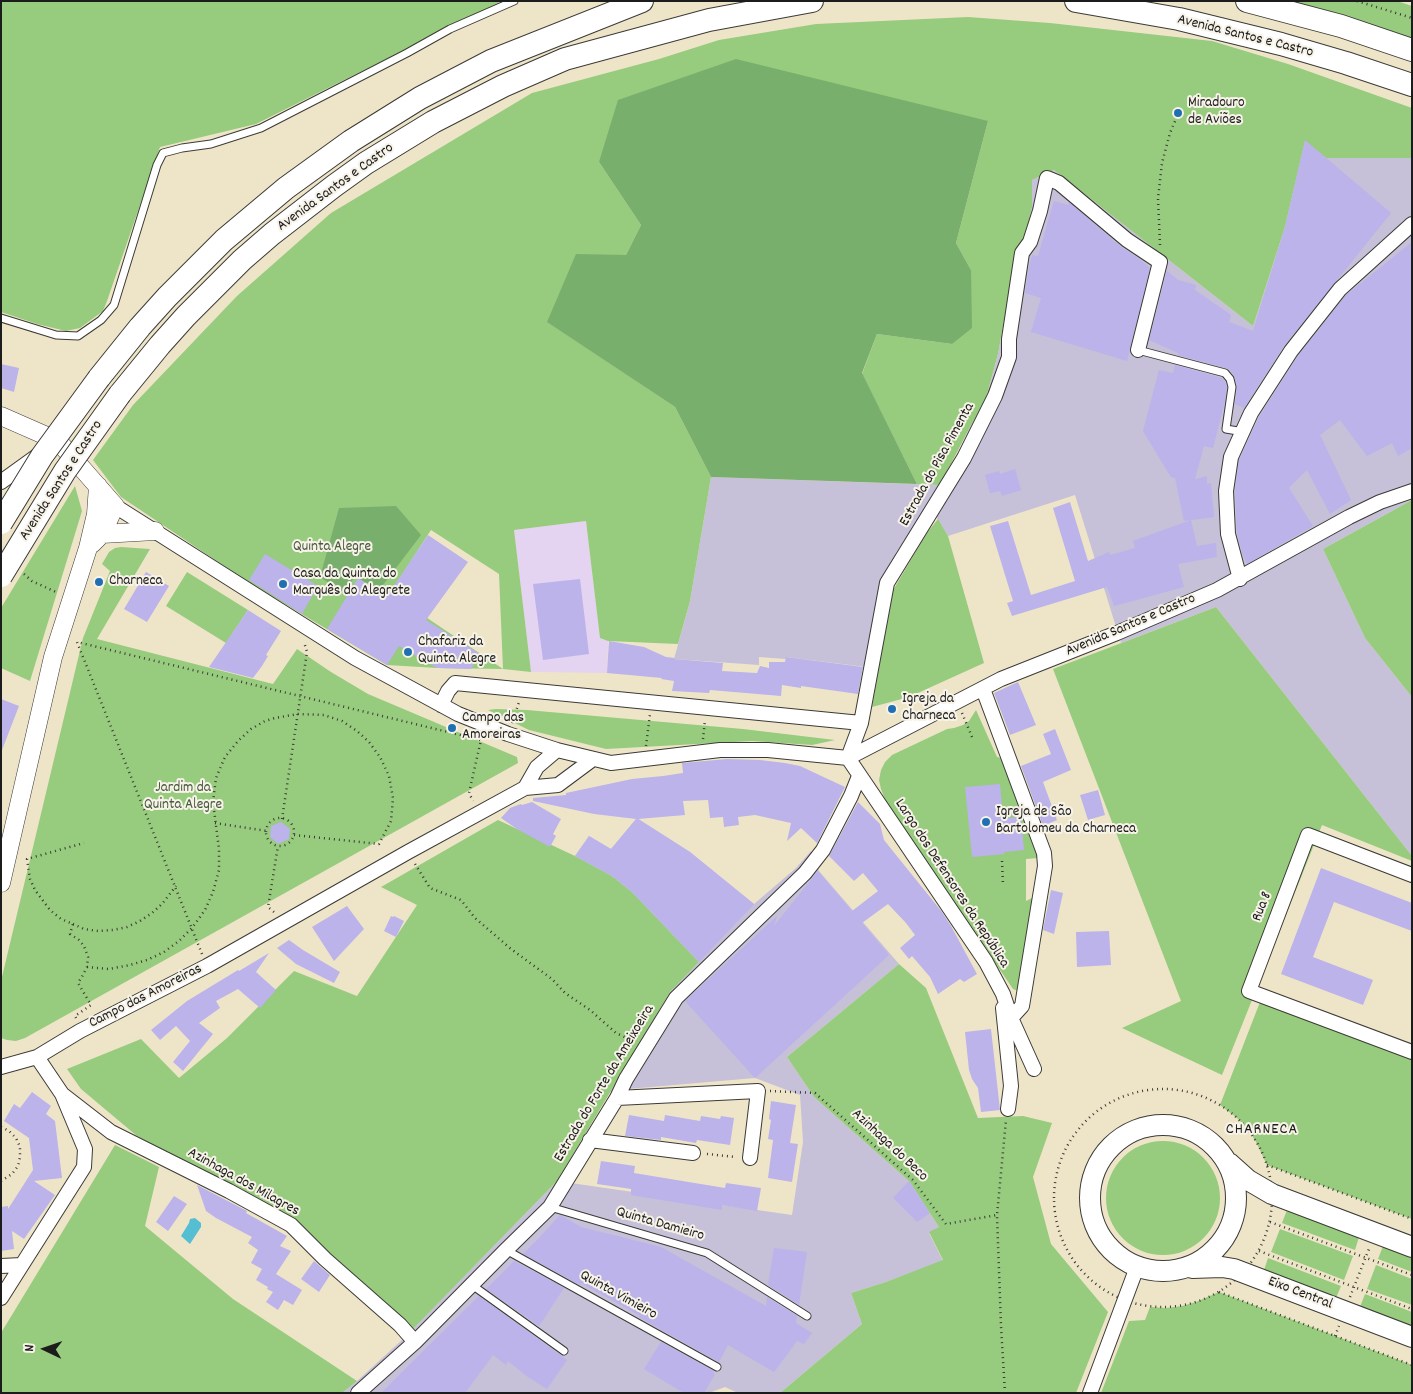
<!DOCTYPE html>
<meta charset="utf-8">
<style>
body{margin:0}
#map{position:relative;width:1413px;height:1394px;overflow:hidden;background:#eee5c9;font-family:Dekko,sans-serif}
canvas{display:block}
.frame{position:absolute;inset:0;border:2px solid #1c1c1c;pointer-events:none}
.north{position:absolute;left:20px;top:1324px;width:50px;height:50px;-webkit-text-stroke:4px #f7f3e8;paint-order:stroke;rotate:273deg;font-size:14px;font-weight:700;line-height:20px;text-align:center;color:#1c1c1c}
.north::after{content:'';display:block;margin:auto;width:18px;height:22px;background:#1c1c1c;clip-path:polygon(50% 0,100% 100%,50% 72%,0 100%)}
</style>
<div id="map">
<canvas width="1413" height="1394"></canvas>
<div class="frame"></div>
<div class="north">N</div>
</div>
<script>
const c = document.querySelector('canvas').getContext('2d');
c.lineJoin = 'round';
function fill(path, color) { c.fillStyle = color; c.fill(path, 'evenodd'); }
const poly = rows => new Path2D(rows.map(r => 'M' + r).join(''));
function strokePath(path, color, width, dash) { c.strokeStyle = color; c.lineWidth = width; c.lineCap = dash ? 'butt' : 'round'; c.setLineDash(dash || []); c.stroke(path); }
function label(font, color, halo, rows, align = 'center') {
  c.font = font + ' Dekko,sans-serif'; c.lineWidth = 4; c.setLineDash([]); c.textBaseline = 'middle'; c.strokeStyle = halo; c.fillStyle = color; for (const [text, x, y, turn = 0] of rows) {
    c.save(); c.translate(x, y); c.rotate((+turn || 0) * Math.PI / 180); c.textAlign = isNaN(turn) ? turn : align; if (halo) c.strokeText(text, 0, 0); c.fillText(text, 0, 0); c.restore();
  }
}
const built = poly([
 [586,521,600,638,608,641,607,673,531,672,514,530]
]);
const industrial = poly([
 [1305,140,1326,158,1412,158,1412,500,1323,549,1365,638,1412,697,1412,856,1216,607,1121,643,1075,495,948,536,929,505,897,551,881,583,866,667,786,657,786,659,759,657,759,665,674,659,690,601,711,477,940,485,942,487,971,425,984,405,998,354,1014,263,1032,207,1032,180,1054,170,1253,326,1285,227],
 [637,818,690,852,754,904,796,868,811,851,819,871,899,964,787,1057,814,1097,909,1181,939,1227,929,1233,943,1261,886,1282,851,1293,862,1324,780,1393,738,1393,725,1387,709,1393,342,1393,357,1381,403,1339,557,1181,792,1215,803,1142,800,1095,755,1078,628,1089,610,1092,670,992,699,962,632,892,612,876,575,856,589,836,611,849]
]);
const green = poly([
 [1,1,502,1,256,124,160,147,107,301,103,311,80,328,66,331,37,324,1,312],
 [1279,1,1397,1,1412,6,1412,47],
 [968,17,1050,23,1212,41,1288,64,1412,108,1412,158,1326,158,1305,141,1285,227,1253,326,1054,170,1032,180,1032,207,1025,237,1014,263,998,354,984,405,971,425,940,485,917,484,862,374,877,334,952,344,971,270,956,243,988,121,599,162,641,225,626,255,548,322,675,407,711,477,690,601,678,644,608,641,600,638,586,521,514,530,531,672,503,669,437,668,387,665,248,582,121,497,93,460,133,405,237,296,331,213,532,93,659,59,719,40,816,24],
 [431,530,499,574,503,669,390,593],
 [75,486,82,511,30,681,1,668,1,608],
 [1412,500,1412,697,1365,638,1323,549],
 [938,519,948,536,984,663,909,697,872,707,892,592,926,534],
 [121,547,150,549,97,639,273,684,297,649,331,672,368,694,517,757,518,763,25,1038,16,1041,7,1040,1,1038,1,981,83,638,110,571,102,564,109,552,115,548],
 [187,572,248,610,226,643,166,606],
 [1216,607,1412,856,1412,861,1322,825,1222,1075,1122,1028,1181,1001,1053,669],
 [496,709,527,710,743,729,835,740,812,745,752,741,606,749,529,730,488,710],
 [976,710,997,757,1007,759,1023,798,1038,858,1026,859,1026,901,1034,897,1018,991,1013,989,897,819,886,802,881,789,879,780,881,770,885,762,892,755,947,729,954,728,963,725,969,721],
 [498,820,575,856,612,876,632,892,699,962,670,992,557,1181,412,1330,294,1223,137,1136,81,1089,67,1069,141,1039,179,1078,227,1038,294,971,357,996,417,905,381,887],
 [899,964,926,988,978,1118,1023,1116,1052,1123,1033,1177,1051,1244,1108,1312,1076,1393,780,1393,862,1324,851,1293,886,1282,943,1260,929,1232,939,1227,909,1181,814,1097,787,1057],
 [1260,1002,1412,1059,1412,1219,1267,1165,1256,1142,1248,1129,1237,1118,1220,1105],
 '1106 1198a57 57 0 1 1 114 0a57 57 0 1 1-114 0Z',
 [115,1145,159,1167,145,1226,233,1299,357,1381,342,1393,1,1393,1,1333],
 [1287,1210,1359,1237,1355,1250,1282,1223],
 [1280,1229,1353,1256,1344,1280,1271,1252],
 [1383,1246,1412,1257,1412,1272,1378,1259],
 [1268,1258,1341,1286,1336,1298,1264,1270],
 [1376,1265,1412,1279,1412,1305,1367,1289],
 [1219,1292,1412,1365,1412,1393,1101,1393,1129,1321,1145,1320,1150,1307,1166,1308,1182,1306,1196,1302],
 [1365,1294,1412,1312,1412,1326,1360,1307]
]);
const forest = poly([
 [736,59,988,121,956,243,971,270,972,328,952,344,877,334,862,373,917,484,711,477,675,407,547,322,576,254,626,255,641,225,599,162,618,100],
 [396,506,421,535,380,589,354,577,345,594,320,577,339,508]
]);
const water = poly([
 [195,1218,201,1223,201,1227,190,1244,181,1236,189,1223,190,1219]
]);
const building = poly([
 [1305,140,1391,213,1284,346,1244,408,1235,404,1237,386,1234,376,1229,369,1178,355,1178,353,1149,340,1167,271,1178,280,1196,285,1195,290,1231,315,1229,322,1253,331,1285,227],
 [1054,201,1068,205,1069,202,1121,247,1138,258,1150,268,1127,361,1031,332,1041,298,1025,293,1029,267,1032,255,1038,256],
 [1412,242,1412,448,1398,456,1392,443,1367,456,1340,420,1320,435,1351,500,1330,514,1307,470,1289,488,1313,526,1247,564,1242,553,1237,533,1235,491,1239,460,1259,417,1298,356,1346,295],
 [1,364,19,368,14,392,1,388],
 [1175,365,1222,378,1225,381,1227,387,1225,401,1213,448,1204,446,1195,479,1207,476,1207,484,1211,483,1214,517,1184,521,1175,478,1171,477,1143,431,1159,370,1173,373],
 [1015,469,1021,490,1002,496,1000,491,990,493,985,475,999,471,1000,474],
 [1070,502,1088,561,1109,552,1110,555,1135,548,1133,541,1191,520,1197,546,1216,543,1217,557,1178,564,1184,587,1114,606,1107,587,1012,616,1007,603,1013,601,990,526,1008,521,1031,595,1075,581,1053,508],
 [428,535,468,562,426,620,480,654,471,669,437,668,399,646,387,665,327,629,358,578,387,596],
 [265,554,318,586,302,614,249,580],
 [146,572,169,586,147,622,124,609],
 [580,579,589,654,543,660,533,584],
 [248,610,281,631,266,655,268,656,262,666,253,678,209,667],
 [609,641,644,647,666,657,675,658,674,659,723,663,722,671,757,673,760,666,769,668,769,662,785,662,786,657,863,667,858,694,801,686,801,688,782,685,781,696,710,690,709,693,672,691,674,681,661,679,662,678,607,673],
 [1018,682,1036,725,1010,735,994,693],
 [1,699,19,706,2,750,1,749],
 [1055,729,1071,770,1043,782,1057,820,1043,826,1021,766,1051,754,1043,734],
 [727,759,760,760,785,763,800,766,845,787,817,843,801,828,787,841,791,823,755,815,738,817,739,825,724,827,723,817,710,818,708,800,683,801,685,815,638,819,690,852,754,904,699,962,632,892,612,876,575,856,589,836,611,849,636,819,594,814,533,801,533,798,566,795,566,793,632,779,663,776,683,773,682,763],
 [1000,784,1003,818,1021,817,1024,850,1004,852,1005,854,972,857,965,787],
 [1098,790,1105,815,1088,820,1080,795],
 [532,802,561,819,553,834,556,836,550,847,517,829,501,818,510,808,521,804,522,805],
 [858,802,880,824,884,840,942,912,951,926,977,974,964,982,960,979,938,994,930,977,912,956,909,959,900,948,915,935,906,923,888,904,862,923,889,955,755,1078,685,1001,777,916,774,926,818,871,852,911,878,891,863,873,854,881,829,856],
 [281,822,290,829,289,839,278,844,270,837,271,826],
 [1321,868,1412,903,1412,931,1334,902,1313,957,1373,980,1363,1005,1281,974],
 [1051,890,1063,893,1054,934,1043,930],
 [347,906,364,929,334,961,312,927],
 [391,916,393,917,394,916,404,921,396,937,384,931],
 [1109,931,1111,965,1077,967,1076,932],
 [289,940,303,950,340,972,334,983,296,964,277,948],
 [269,953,256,972,276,990,260,1008,238,989,216,1001,220,1008,199,1023,213,1034,183,1071,173,1062,190,1041,176,1026,160,1040,151,1030,187,1001,238,970,239,971],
 [991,1029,1000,1110,981,1112,978,1088,972,1079,969,1070,965,1032],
 [32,1092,51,1106,46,1114,55,1121,62,1178,34,1181,55,1195,24,1239,12,1231,14,1249,1,1251,1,1207,8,1206,8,1209,33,1170,29,1138,4,1121,14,1104,20,1108],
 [771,1101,796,1105,790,1143,798,1144,792,1182,768,1178,773,1140,768,1139,771,1120,769,1119],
 [629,1115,664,1121,665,1115,700,1121,701,1116,720,1119,721,1116,734,1118,730,1145,697,1140,696,1143,661,1137,661,1140,625,1136],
 [601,1161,635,1166,634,1173,725,1188,726,1183,761,1188,757,1211,722,1205,722,1210,631,1195,631,1189,597,1184],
 [909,1181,930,1213,917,1222,893,1198],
 [197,1185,247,1211,246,1213,287,1236,280,1246,291,1251,276,1274,302,1290,293,1305,284,1300,278,1310,266,1302,273,1292,267,1289,268,1287,256,1280,262,1269,251,1263,258,1250,248,1243,252,1237,216,1218,206,1211],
 [174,1196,187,1204,168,1231,156,1222],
 [560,1215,581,1227,661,1247,766,1306,767,1297,797,1316,796,1323,812,1333,804,1344,797,1341,774,1372,728,1345,719,1362,665,1332,639,1317,640,1316,599,1293,581,1283,580,1285,523,1254,540,1237],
 [774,1248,807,1252,799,1305,768,1285],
 [314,1261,330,1275,319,1292,301,1279],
 [514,1261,564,1288,539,1326,486,1289],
 [479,1296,567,1360,547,1389,528,1377,508,1361,506,1365,493,1355,465,1393,381,1393],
 [661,1342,714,1371,713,1373,715,1374,704,1393,684,1393,644,1369]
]);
const path = poly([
 [1357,1,1412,18],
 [1160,245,1158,198,1162,163,1170,133,1176,119],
 [24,574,32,581,58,593],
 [962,713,972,737],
 [512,723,519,702],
 [703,739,705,720],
 [646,746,650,714],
 '266 832a14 14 0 1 1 28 0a14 14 0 1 1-28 0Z',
 [282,819,307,652,304,642],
 [215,823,267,831],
 [1002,861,1003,885],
 [415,864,430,888,461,900,475,918,511,949,552,979,565,993,590,1010,616,1033,635,1042],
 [274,912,268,907,278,846],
 [73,924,84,929,98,931,113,930,127,927,140,921,152,913,162,904,176,886],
 [202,954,77,642,481,740,469,793,473,801],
 [87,967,109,969,130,965,147,960,164,952,179,941,192,928,205,910,213,892,219,870,219,849,213,802,216,778,225,757,238,741,251,729,265,721,275,718,298,714,324,715,342,721,357,731,369,742,380,757,389,776,393,798,391,821,379,844,294,835],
 [76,1018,75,1016,91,1005,78,983,83,975,87,967,88,957,84,946,79,940,70,934,73,924,61,919,50,910,35,890,30,879,27,859,84,843],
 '1054 1198a109 109 0 1 1 218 0a109 109 0 1 1-218 0Z',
 [770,1091,815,1093,913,1180,946,1224,997,1215],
 [1,1127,9,1131,16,1138,20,1147,20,1157,18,1166,12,1174,1,1181],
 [707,1154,736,1157],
 [1267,1165,1412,1219],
 [1270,1222,1412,1275],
 [1259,1251,1412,1309],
 [1219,1292,1412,1365],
 [1350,1297,1369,1249],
 [1335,1336,1339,1326],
 [1005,1393,1001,1326,997,1215,1006,1120]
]);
const service = poly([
 [1,318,56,335,78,336,101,320,114,305,157,165,163,153,182,148,211,144,261,128,407,53,450,29,514,1],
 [1138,350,1225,373,1230,379,1232,387,1226,429,1244,432],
 [550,1207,707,1253,807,1316],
 [506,1250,717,1367],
 [472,1285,564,1351]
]);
const minor = poly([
 [1,482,37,456],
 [115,506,355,658,458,714,508,734,557,750,611,763,720,750,768,750,848,758],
 [1240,579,1228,534,1226,491,1231,457,1251,413,1291,351,1340,289,1412,224],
 [983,689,1044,853,1045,866,1022,1006,1011,1018],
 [441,705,448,691,455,683,861,723],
 [848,758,861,723,887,583,964,458,995,396,1009,357,1009,339,1022,253,1030,242,1040,211,1047,178,1059,183,1127,240,1160,262,1138,350],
 [848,758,1001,679,1117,633,1217,590,1349,517,1380,502,1412,491],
 [848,758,986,962,1003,994,1011,1018,1034,1069],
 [525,788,537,767,557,750],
 [1412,875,1308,835,1249,991,1412,1052],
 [1003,1008,1011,1086,1008,1109],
 [1,1067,37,1057,80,1031,207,966,408,852,525,788,558,785,593,759],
 [62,1094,111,1132,229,1191,291,1225,325,1259,400,1325,415,1342],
 [617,1098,758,1091,750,1158],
 [590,1140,693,1153],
 [1,1266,22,1265],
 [1,1298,84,1167,85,1149,62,1094,37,1057],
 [358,1393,415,1342,506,1250,550,1207,617,1098,626,1079,676,998,805,873,823,850,851,796,859,776],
 [1090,1393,1137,1267]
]);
const tertiary = poly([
 [1,416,58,441,115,506,102,534,92,544],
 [102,534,155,531],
 [1,883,53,657,88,548,96,514,98,486]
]);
const secondary = poly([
 '1090 1198a73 73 0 1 1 146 0a73 73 0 1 1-146 0Z',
 [1229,1163,1248,1180,1272,1194,1412,1247],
 [1192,1268,1222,1267,1234,1269,1412,1337]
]);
const primary = poly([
 [1076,1,1179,19,1281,44,1346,63,1412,85],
 [1247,1,1341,26,1412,50],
 [99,378,140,327,167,297,224,240,286,188,351,141,420,98,491,61,642,1],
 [120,394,160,345,186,316,242,260,272,234,334,186,366,163,433,122,503,86,565,59,709,20,812,1]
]);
const primaryBridge = poly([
 [1,523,42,456,99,378],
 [1,576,65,471,120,394]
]);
const markers = [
 [1178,113,5,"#1f6fb2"],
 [99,582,5,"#1f6fb2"],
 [283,584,5,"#1f6fb2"],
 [408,652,5,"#1f6fb2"],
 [892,709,5,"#1f6fb2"],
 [452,728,5,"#1f6fb2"],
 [986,822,5,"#1f6fb2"]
];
const streetNames = [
 ["Avenida Santos e Castro",1245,37,14],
 ["Avenida Santos e Castro",336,188,-36],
 ["Estrada do Pisa Pimenta",938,465,-61],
 ["Avenida Santos e Castro",62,481,-57],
 ["Avenida Santos e Castro",1131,626,-23],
 ["Largo dos Defensores da República",951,884,57],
 ["Rua 8",1263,907,-69],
 ["Campo das Amoreiras",146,997,-27],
 ["Estrada do Forte da Ameixoeira",605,1084,-59],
 ["Azinhaga do Beco",889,1146,43],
 ["Azinhaga dos Milagres",243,1183,29],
 ["Quinta Damieiro",660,1225,16],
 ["Eixo Central",1300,1294,21],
 ["Quinta Vimieiro",618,1296,29]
];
const poiNames = [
 ["Miradouro",1188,104],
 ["de Aviões",1188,121],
 ["Casa da Quinta do",293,575],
 ["Marquês do Alegrete",293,592],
 ["Charneca",109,582],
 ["Chafariz da",418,643],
 ["Quinta Alegre",418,660],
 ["Igreja da",902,700],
 ["Charneca",902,717],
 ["Campo das",462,719],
 ["Amoreiras",462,736],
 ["Igreja de São",996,813],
 ["Bartolomeu da Charneca",996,830]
];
const parkNames = [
 ["Quinta Alegre",332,548],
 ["Jardim da",183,789],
 ["Quinta Alegre",183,806]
];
const neighbourhoodNames = [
 ["CHARNECA",1262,1131]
];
fill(built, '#e4d3f1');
fill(industrial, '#c6c0d9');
fill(green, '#97cb7d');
fill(forest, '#79af6c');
fill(water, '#55bed2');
fill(building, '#bbb3ea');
strokePath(service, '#3c3a36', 9);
strokePath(minor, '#3c3a36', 16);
strokePath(tertiary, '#3c3a36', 19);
strokePath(secondary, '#3c3a36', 22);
strokePath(primary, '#3c3a36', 24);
strokePath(path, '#3c3a36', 2.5, [1, 4]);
strokePath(service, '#fff', 7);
strokePath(minor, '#fff', 14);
strokePath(tertiary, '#fff', 18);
strokePath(secondary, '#fff', 20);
strokePath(primary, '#fff', 22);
strokePath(primaryBridge, '#3c3a36', 24, []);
strokePath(primaryBridge, '#fff', 22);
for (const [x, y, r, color] of markers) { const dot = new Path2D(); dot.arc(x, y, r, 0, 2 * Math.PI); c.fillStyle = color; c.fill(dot); strokePath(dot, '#f7f3e8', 2); }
label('15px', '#1c1c1c', '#f7f3e8', streetNames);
label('15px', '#1c1c1c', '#f7f3e8', poiNames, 'left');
label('15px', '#47593e', '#f7f3e8', parkNames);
c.letterSpacing = '1px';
label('16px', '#1c1c1c', '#f7f3e8', neighbourhoodNames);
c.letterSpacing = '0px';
</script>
